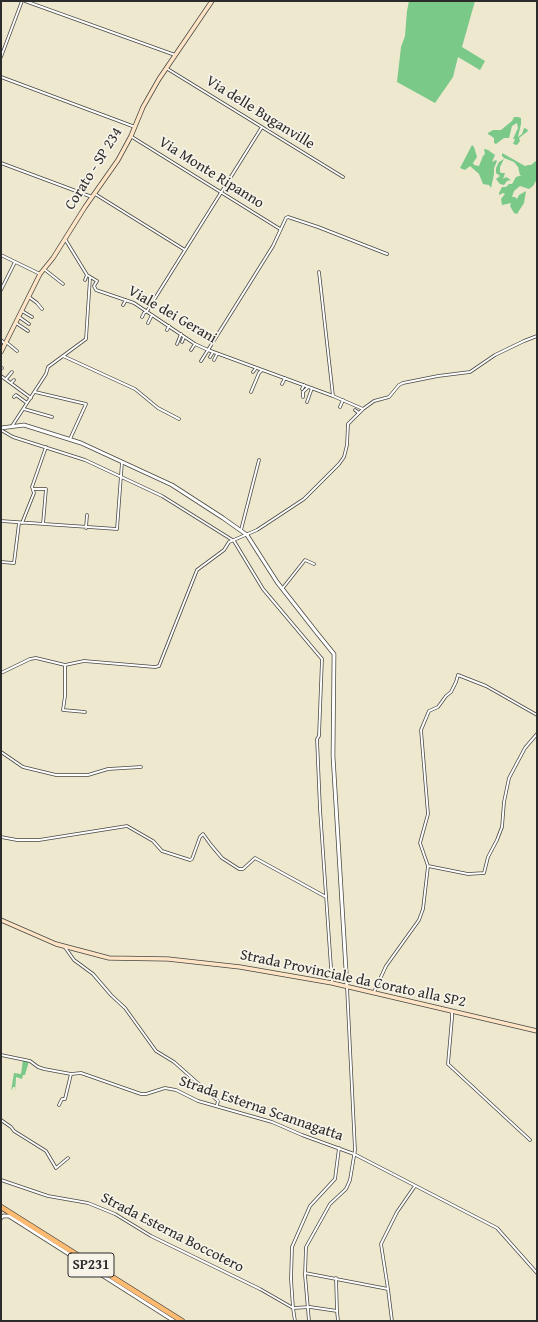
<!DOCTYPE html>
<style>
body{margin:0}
#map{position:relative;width:538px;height:1322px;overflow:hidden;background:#ede8ce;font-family:"Gentium Book Plus",serif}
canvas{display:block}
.frame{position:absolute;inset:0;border:2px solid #2b2b2b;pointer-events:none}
</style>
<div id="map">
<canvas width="538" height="1322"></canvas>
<div class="frame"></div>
</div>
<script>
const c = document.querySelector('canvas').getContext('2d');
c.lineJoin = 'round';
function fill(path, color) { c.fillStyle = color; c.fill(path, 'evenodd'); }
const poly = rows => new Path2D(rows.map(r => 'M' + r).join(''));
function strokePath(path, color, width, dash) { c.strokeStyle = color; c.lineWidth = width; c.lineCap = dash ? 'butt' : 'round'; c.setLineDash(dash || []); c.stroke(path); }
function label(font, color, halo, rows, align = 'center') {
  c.font = font + ' "Gentium Book Plus",serif'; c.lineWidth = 3.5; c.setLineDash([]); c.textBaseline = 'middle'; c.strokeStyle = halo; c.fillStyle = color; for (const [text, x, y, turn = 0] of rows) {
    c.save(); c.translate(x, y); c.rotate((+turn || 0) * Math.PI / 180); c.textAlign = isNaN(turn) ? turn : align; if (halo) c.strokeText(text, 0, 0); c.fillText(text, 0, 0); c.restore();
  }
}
const green = poly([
 [409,1,475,1,462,47,485,61,480,70,458,57,453,77,435,103,397,82,401,47,405,36,407,11],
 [514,117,518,117,521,118,521,124,518,137,522,134,524,128,527,129,528,131,519,138,520,141,517,145,513,144,515,139,513,139,518,128,517,123,512,126,509,138,504,138,496,144,494,143,494,138,488,134,488,133,493,130,501,130,512,121],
 [472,145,474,147,477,157,473,163,474,165,479,166,483,156,485,154,484,149,488,150,495,155,492,162,496,160,497,161,494,168,494,174,491,188,489,185,483,184,479,174,470,166,465,170,460,168],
 [502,153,525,166,528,165,531,165,537,160,537,179,533,186,529,189,520,186,514,191,512,197,515,197,517,199,519,195,526,191,524,203,517,214,514,213,510,206,511,203,502,205,501,199,505,194,503,193,499,195,499,193,502,187,506,187,509,184,512,184,516,177,522,175,520,175,518,167,514,162,504,158,502,156],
 [504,159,500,167,500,172,501,173,505,173,503,179,506,177,511,180,507,181,504,185,500,184,496,179,500,176,496,173,496,168,499,162],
 [23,1060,29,1061,25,1075,23,1075,22,1079,16,1077,15,1092,15,1087,13,1087,11,1091,14,1073,21,1074]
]);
const minor = poly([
 [25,1,175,55],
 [1,57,22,1],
 [166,68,343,177],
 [1,77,135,127],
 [132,137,280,229],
 [1,163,92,197],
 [95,194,185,250],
 [65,239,87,275,97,281,94,286,96,290,134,303,195,344,208,350,333,396,363,409],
 [1,255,40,274],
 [44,269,63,284],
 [319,272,333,396],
 [85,280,87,275],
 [1,290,15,262],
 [29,297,37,303,42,309],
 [123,305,126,300],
 [22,311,32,317],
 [147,311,262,127],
 [19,317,29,324],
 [142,317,144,313,147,311],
 [16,323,28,331],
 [148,323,152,315],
 [167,330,169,326],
 [1,340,5,344],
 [6,342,17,351],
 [182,342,184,337],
 [177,344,181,334],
 [191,350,195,344],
 [208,350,273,246,286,218,288,217,318,227,387,254],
 [63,356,135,389,158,408,179,419],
 [210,357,213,352],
 [214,360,217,354],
 [201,361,208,350],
 [1,368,2,368],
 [253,372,256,368],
 [1,376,31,398],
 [6,379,12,372],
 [11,383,14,380],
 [282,384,285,378],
 [302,389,304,385],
 [35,392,86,404,70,439],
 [251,392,259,373,262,370],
 [14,397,16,395,27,403],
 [303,397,303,392,308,387],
 [307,402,312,388],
 [340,407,343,400],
 [24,409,52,417],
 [355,410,359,413],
 [12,426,46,374,48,367,86,339,90,278],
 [1,430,13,437,85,460,162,496,234,541,263,589,322,659,319,736,317,739,320,809,332,982],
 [33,489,46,489,43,524],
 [1,521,117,529,122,462],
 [22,523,34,493,32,487,46,447],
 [86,528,87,515],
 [241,530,259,460],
 [1,562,14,563,19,523],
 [282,589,305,560,314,564],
 [65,665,65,696,63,710,85,712],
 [1,673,30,659,36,658,65,665,84,661,155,667,159,666,197,570,224,550,229,542,257,530,304,499,339,464,344,457,347,445,348,424,363,409,374,401,389,397,399,385,403,383,438,376,470,372,495,355,524,341,537,336],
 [1,752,23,767,56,775,88,775,108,769,141,767],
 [1,837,17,840,39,840,127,826,153,841,162,851,190,860,192,859,200,837,203,834,211,845,222,858,239,869,243,869,255,858,326,897],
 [428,866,468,874,484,873,488,857,497,840,502,827,504,802,509,778,525,748,537,734],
 [64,946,74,960,93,974,111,995,125,1008,156,1051,174,1062,218,1101,217,1105],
 [374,992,386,966,419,920,423,909,428,866,420,843,428,814,421,730,429,711,438,707,446,696,451,692,456,682,458,675,486,686,537,715],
 [450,1011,452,1012,452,1018,448,1064,530,1140],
 [1,1055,30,1061,38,1067,44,1069,71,1074,81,1073,141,1094,146,1094,165,1088,176,1090,198,1101,272,1122,302,1135,354,1154,497,1228,537,1273],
 [59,1105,62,1099,65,1099,71,1074],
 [1,1120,11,1127,14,1131,46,1151,56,1168,68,1158],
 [1,1180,48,1196,88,1203,115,1214,151,1236,260,1289,293,1308,295,1321],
 [305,1273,388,1289,392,1321],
 [336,1278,337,1311],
 [388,1289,381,1244,397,1212,415,1186],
 [309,1321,305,1275,306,1247,330,1204,346,1189,350,1180,355,1150,347,987],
 [338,1321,337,1311,310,1307,293,1308,291,1279,292,1247,310,1206,335,1179,339,1148]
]);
const tertiary = poly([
 [1,428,24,425,81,443,172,485,223,518,247,535,277,582,317,633,334,654,333,756,347,987],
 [1,1218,3,1216,9,1216,174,1321]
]);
const secondary = poly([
 [1,352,40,274,53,258,85,207,118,160,131,136,143,107,159,79,212,1],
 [1,920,56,944,109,958,168,959,240,967,332,983,537,1031]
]);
const trunk = poly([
 [1,1207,182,1321]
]);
const shields = [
 [91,1265,46]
];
const shieldNames = [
 ["SP231",91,1265]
];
const streetNames = [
 ["Via delle Buganville",260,113,32],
 ["Corato - SP 234",94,169,-58],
 ["Via Monte Ripanno",211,173,32],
 ["Viale dei Gerani",172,315,30],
 ["Strada Provinciale da Corato alla SP2",353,979,12],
 ["Strada Esterna Scannagatta",261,1109,19],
 ["Strada Esterna Boccotero",172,1233,27]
];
fill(green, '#7ac989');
strokePath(minor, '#484743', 3.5);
strokePath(tertiary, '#484743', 4.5);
strokePath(secondary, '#484743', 5);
strokePath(trunk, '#484743', 6);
strokePath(minor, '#fff', 2);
strokePath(tertiary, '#fff', 3);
strokePath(secondary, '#ffe4c6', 3.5);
strokePath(trunk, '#ffbb71', 4.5);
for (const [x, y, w] of shields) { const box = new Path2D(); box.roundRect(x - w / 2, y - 12, w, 24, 3); c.fillStyle = '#f7f3e8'; c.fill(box); strokePath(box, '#2b2b2b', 1); }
label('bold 14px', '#2b2b2b', null, shieldNames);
label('15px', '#2b2b2b', '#f7f3e8', streetNames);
</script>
